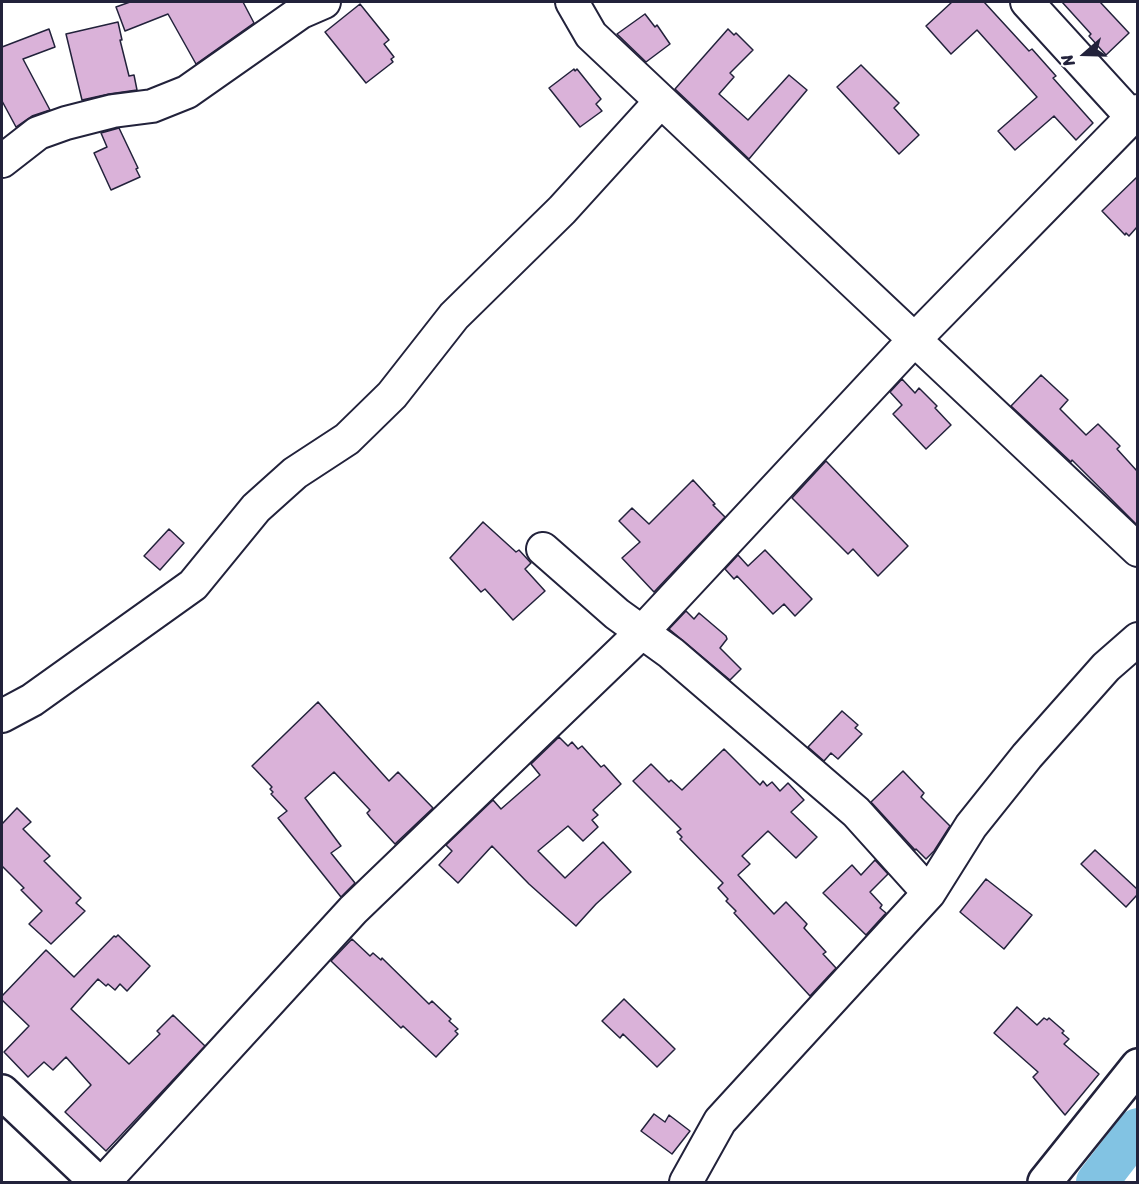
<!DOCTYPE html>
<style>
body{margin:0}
#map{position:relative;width:1139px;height:1184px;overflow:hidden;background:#fff;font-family:Sriracha,sans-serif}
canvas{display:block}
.frame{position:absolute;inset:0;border:3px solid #22223b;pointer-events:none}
.north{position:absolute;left:1055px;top:24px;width:60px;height:60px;-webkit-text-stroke:4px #fff;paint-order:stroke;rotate:250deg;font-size:16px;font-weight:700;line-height:24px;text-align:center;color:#22223b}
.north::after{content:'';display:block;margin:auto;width:21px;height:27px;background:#22223b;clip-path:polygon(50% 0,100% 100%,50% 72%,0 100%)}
</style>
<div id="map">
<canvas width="1139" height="1184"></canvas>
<div class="frame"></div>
<div class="north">N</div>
</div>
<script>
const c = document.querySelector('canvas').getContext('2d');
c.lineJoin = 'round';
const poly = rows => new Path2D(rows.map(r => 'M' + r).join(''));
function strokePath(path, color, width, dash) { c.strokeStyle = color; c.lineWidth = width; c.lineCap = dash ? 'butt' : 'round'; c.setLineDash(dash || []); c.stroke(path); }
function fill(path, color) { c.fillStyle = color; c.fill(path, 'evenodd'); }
const river = poly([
 [1097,1182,1138,1129]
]);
const building = poly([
 [130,2,243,2,254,23,196,64,168,14,125,31,116,7,130,2],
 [952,2,984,2,1029,51,1032,49,1056,76,1053,78,1093,123,1076,140,1054,116,1015,150,998,131,1037,97,977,30,951,54,926,26,952,2],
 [1062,2,1100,2,1129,33,1106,55,1089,36,1091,34,1062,2],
 [360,4,389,40,384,44,394,57,391,59,393,62,366,83,325,32,360,4],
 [645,14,655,27,657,25,670,44,646,62,617,34,645,14],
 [118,22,122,40,120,40,129,76,134,75,137,90,109,94,82,100,66,34,118,22],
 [49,29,55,47,23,59,50,110,32,116,16,127,2,101,2,47,49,29],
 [728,29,734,35,736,33,753,50,730,73,734,77,719,94,748,120,789,75,807,90,749,159,675,89,728,29],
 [861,65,899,103,894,108,919,135,899,154,837,87,861,65],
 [574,69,575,71,577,69,601,99,596,104,602,111,580,127,549,88,574,69],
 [119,128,138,168,136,169,140,177,111,190,94,153,107,147,101,133,119,128],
 [1137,177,1137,227,1129,236,1126,233,1125,235,1102,211,1137,177],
 [1041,375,1068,400,1060,409,1086,435,1098,424,1120,446,1117,449,1137,471,1137,525,1072,460,1071,462,1011,406,1041,375],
 [902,379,915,393,919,388,937,406,935,408,951,425,926,449,893,414,902,405,890,392,902,379],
 [826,461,908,546,878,576,853,549,848,554,792,498,826,461],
 [693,480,715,504,713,505,725,517,654,592,622,558,640,542,619,521,632,508,649,524,693,480],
 [483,522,516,552,519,550,531,563,525,569,545,591,513,620,485,589,481,592,450,558,483,522],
 [169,529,184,543,160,570,144,556,169,529],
 [765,550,812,599,795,616,784,604,773,614,737,576,734,579,725,569,738,555,748,566,765,550],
 [686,611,694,619,699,613,726,636,727,639,720,648,741,669,730,680,669,629,686,611],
 [318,702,389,781,398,772,433,808,395,844,370,817,367,813,370,810,334,772,305,798,341,846,331,853,355,883,341,897,278,818,287,811,271,794,273,792,270,789,272,787,252,766,318,702],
 [842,711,858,725,855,728,862,734,838,759,831,753,824,761,808,747,842,711],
 [559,737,568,746,572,742,578,749,582,746,601,767,604,765,621,784,593,810,598,815,592,820,598,827,583,841,568,826,538,851,565,878,603,842,631,872,596,904,576,926,529,884,492,846,458,883,439,865,452,851,446,845,493,800,501,809,540,775,531,764,559,737],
 [724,749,760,785,763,781,767,786,772,782,780,791,788,783,804,800,791,812,817,837,796,858,768,831,742,856,750,864,738,875,774,914,786,902,807,924,804,928,826,952,823,954,836,968,810,996,734,913,736,911,726,901,728,899,718,888,723,883,680,839,682,837,677,832,681,829,633,781,651,764,669,782,671,780,682,790,724,749],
 [903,771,924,793,921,797,950,826,934,851,926,859,916,849,915,850,871,802,903,771],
 [17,808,31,822,23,829,50,856,44,861,81,898,76,903,85,911,51,944,29,924,42,911,21,890,24,888,2,866,2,824,17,808],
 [1095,850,1137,889,1137,895,1126,907,1081,864,1095,850],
 [875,860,888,874,870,892,882,905,880,908,886,913,866,935,823,893,852,865,861,875,875,860],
 [986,879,1032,915,1004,949,960,912,986,879],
 [118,935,150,966,127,991,120,984,115,990,108,984,106,986,98,979,71,1009,129,1064,160,1034,157,1031,173,1015,205,1046,106,1151,65,1112,91,1085,66,1057,53,1070,44,1062,28,1077,4,1052,29,1026,2,1000,2,996,46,950,74,977,114,936,116,937,118,935],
 [352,939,370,956,373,953,381,960,382,958,429,1004,432,1001,451,1019,449,1021,458,1029,455,1031,458,1034,436,1057,403,1026,401,1028,331,961,352,939],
 [624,999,675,1049,657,1067,623,1034,620,1038,602,1021,624,999],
 [1017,1007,1037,1025,1044,1018,1047,1020,1049,1018,1064,1031,1062,1033,1069,1039,1064,1044,1099,1074,1065,1115,1033,1077,1038,1072,994,1033,1017,1007],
 [654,1114,665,1122,669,1115,690,1131,672,1154,641,1131,654,1114]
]);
const minor = poly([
 [572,2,591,35,1138,550],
 [1027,2,1132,117],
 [2,161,38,133,66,123,113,111,152,106,187,92,301,12,324,2],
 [543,549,617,614,671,653,856,812,929,893],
 [2,716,32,700,193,585,256,508,295,473,347,439,392,395,454,316,562,210,661,101],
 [104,1182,353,910,641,633,914,340,1138,111],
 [686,1182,720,1121,929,893,971,826,1027,756,1106,667,1138,639]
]);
const major = poly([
 [2,1092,97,1182],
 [1045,1182,1138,1066]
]);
strokePath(river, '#82c3e3', 42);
fill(building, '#dab2d9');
strokePath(building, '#22223b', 1.5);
strokePath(minor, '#22223b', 36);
strokePath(major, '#22223b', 38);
strokePath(minor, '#fff', 32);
strokePath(major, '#fff', 33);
</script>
